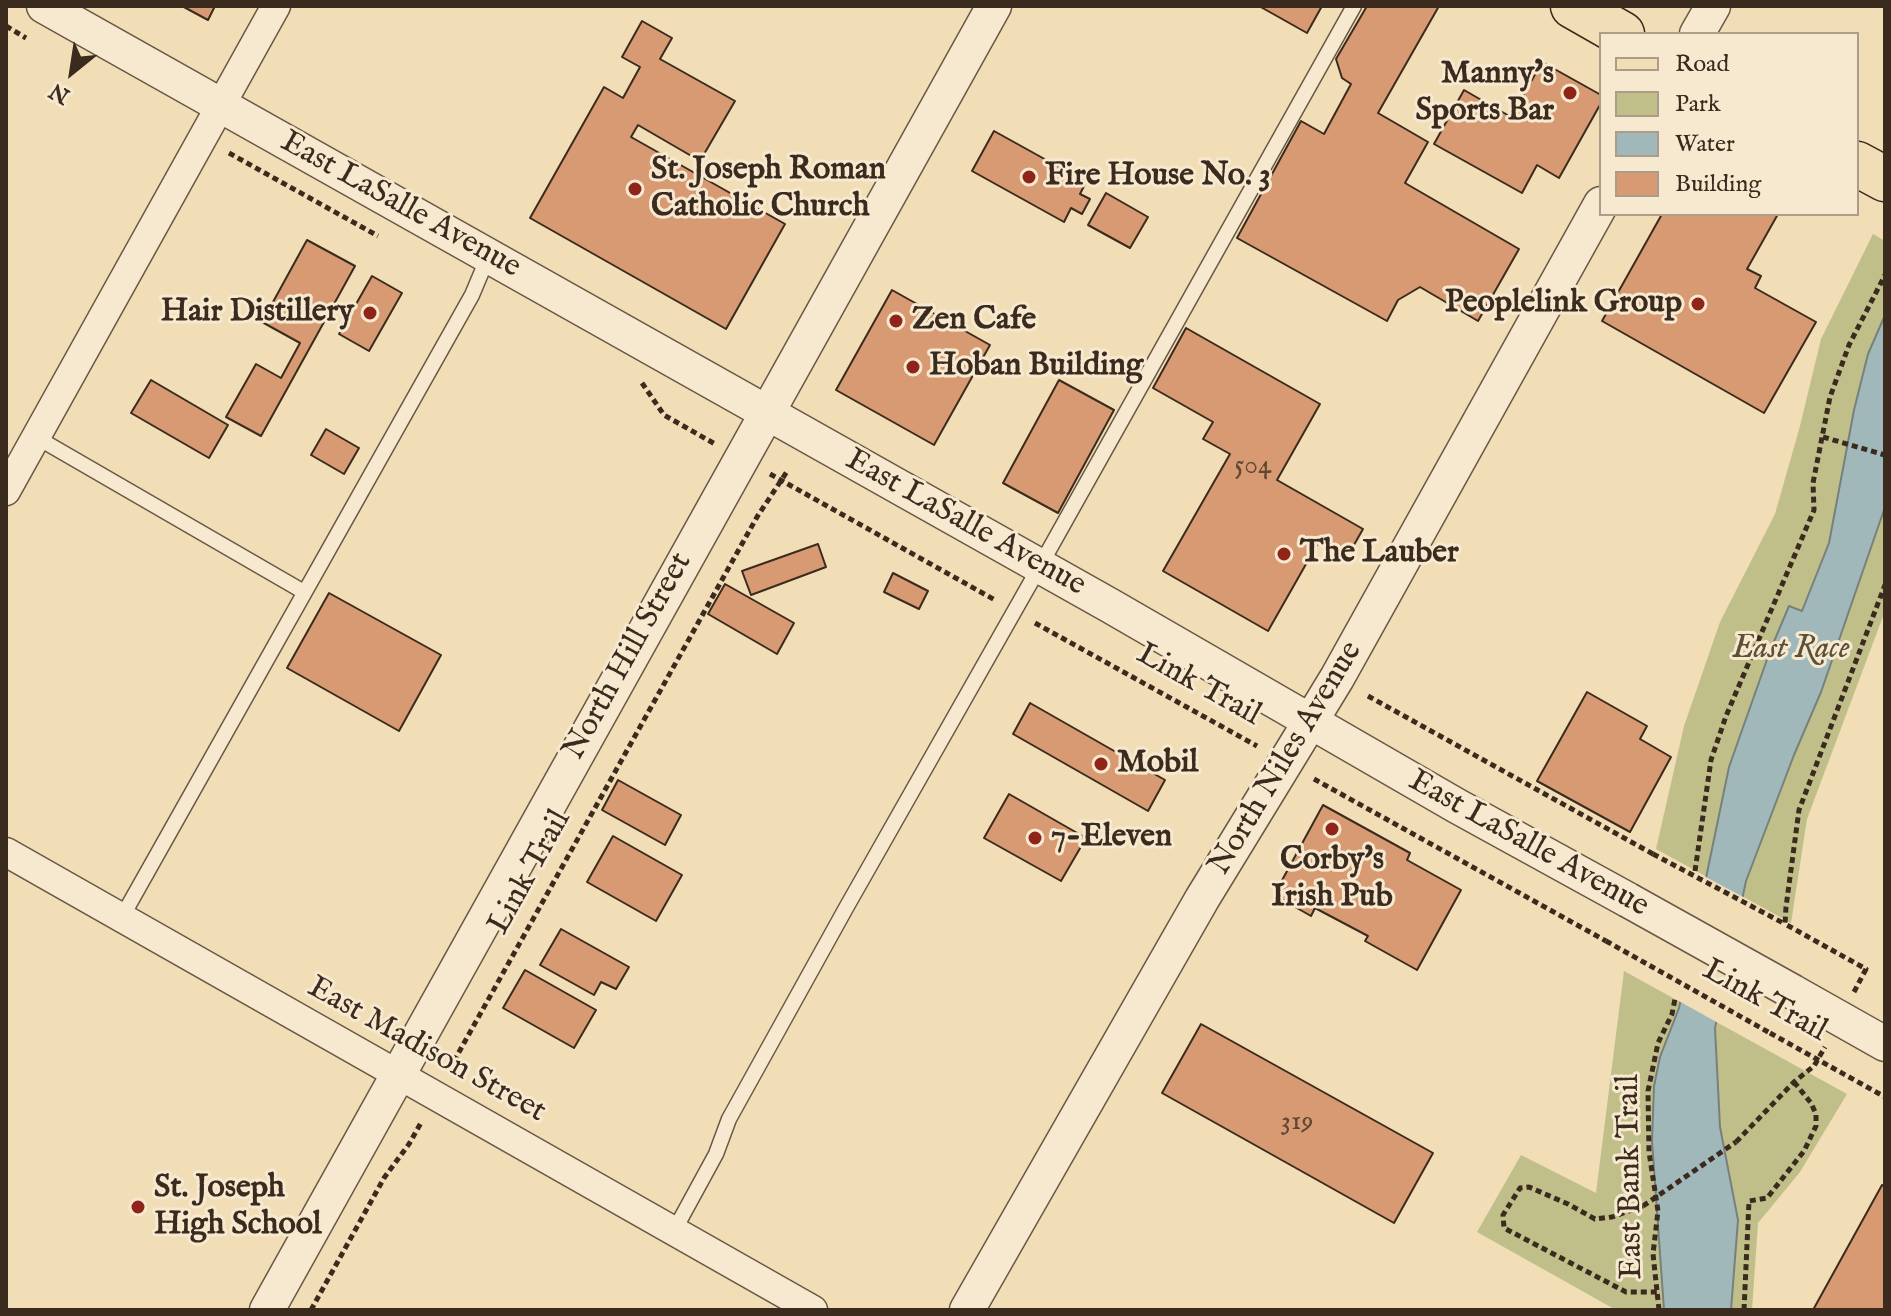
<!DOCTYPE html>
<style>
body{margin:0}
#map{position:relative;width:1891px;height:1316px;overflow:hidden;background:#f1ddb6;font-family:"IM FELL English",serif}
canvas{display:block}
.frame{position:absolute;inset:0;border:8px solid #3b2b1e;pointer-events:none}
.legend{position:absolute;left:1599px;top:32px;width:260px;height:184px;box-sizing:border-box;background:#f6e9d0;border:2px solid #ab9d89;margin:0;padding:10px 14px;list-style:none;font-size:24px;color:#3b2b1e}
.legend li{display:flex;align-items:center;gap:16px;height:40px}
.legend b{width:40px;border:2px solid #ab9d89}
.north{position:absolute;left:32px;top:32px;width:80px;height:80px;-webkit-text-stroke:6px #f6e9d0;paint-order:stroke;rotate:210deg;font-size:22px;font-weight:700;line-height:32px;text-align:center;color:#3b2b1e}
.north::after{content:'';display:block;margin:auto;width:28px;height:36px;background:#3b2b1e;clip-path:polygon(50% 0,100% 100%,50% 72%,0 100%)}
</style>
<div id="map">
<canvas width="1891" height="1316"></canvas>
<div class="frame"></div>
<ul class="legend">
<li><b style="height:10px;background:#f1ddb6"></b>Road</li>
<li><b style="height:22px;background:#c0bf8a"></b>Park</li>
<li><b style="height:22px;background:#a1b8ba"></b>Water</li>
<li><b style="height:22px;background:#d79a73"></b>Building</li>
</ul>
<div class="north">N</div>
</div>
<script>
const c = document.querySelector('canvas').getContext('2d');
c.lineJoin = 'round';
function fill(path, color) { c.fillStyle = color; c.fill(path, 'evenodd'); }
const poly = rows => new Path2D(rows.map(r => 'M' + r).join(''));
function strokePath(path, color, width, dash) { c.strokeStyle = color; c.lineWidth = width; c.lineCap = dash ? 'butt' : 'round'; c.setLineDash(dash || []); c.stroke(path); }
function label(font, color, halo, rows, align = 'center') {
  c.font = font + ' "IM FELL English",serif'; c.lineWidth = 6; c.setLineDash([]); c.textBaseline = 'middle'; c.strokeStyle = halo; c.fillStyle = color; for (const [text, x, y, turn = 0] of rows) {
    c.save(); c.translate(x, y); c.rotate((+turn || 0) * Math.PI / 180); c.textAlign = isNaN(turn) ? turn : align; if (halo) c.strokeText(text, 0, 0); c.fillText(text, 0, 0); c.restore();
  }
}
const green = poly([
 [1873,234,1885,241,1885,611,1807,819,1791,923,1656,849,1684,726,1720,622,1775,514,1800,426,1821,339],
 [1624,971,1847,1094,1800,1172,1758,1223,1752,1310,1616,1310,1477,1232,1521,1155,1596,1193]
]);
const water = poly([
 [1885,315,1885,507,1821,692,1794,755,1746,881,1715,1028,1720,1127,1738,1220,1731,1310,1664,1310,1652,1141,1654,1086,1660,1057,1679,1008,1729,767,1770,651,1789,606,1802,611,1829,543,1854,410,1868,354,1885,315]
]);
const pier = poly([
 [1704,876,1747,899,1720,1024,1677,1000]
]);
const building = poly([
 [182,6,215,6,208,20,182,6],
 [1259,6,1322,6,1307,33,1259,6],
 [1367,6,1439,6,1378,113,1428,142,1405,183,1519,249,1478,321,1420,287,1398,300,1387,321,1237,238,1301,121,1324,134,1351,84,1342,78,1336,59,1367,6],
 [642,21,672,38,660,59,735,101,700,161,638,125,631,137,785,224,726,329,530,218,604,87,623,98,640,67,622,57,642,21],
 [1542,62,1601,95,1601,103,1559,178,1537,165,1522,193,1434,144,1464,90,1511,117,1542,62],
 [994,131,1086,182,1080,194,1090,199,1082,214,1071,208,1064,222,972,171,994,131],
 [1106,193,1148,217,1130,248,1088,225,1106,193],
 [1662,214,1778,214,1747,269,1761,276,1755,288,1816,322,1764,413,1602,321,1662,214],
 [307,240,355,266,261,436,226,417,256,364,281,378,300,343,262,322,307,240],
 [372,276,402,293,369,351,339,334,372,276],
 [892,290,990,345,934,445,836,390,892,290],
 [1186,328,1320,404,1277,480,1363,529,1346,559,1318,543,1268,631,1163,571,1230,454,1203,439,1213,422,1153,388,1186,328],
 [151,380,228,425,209,458,131,413,151,380],
 [1059,380,1114,410,1058,513,1003,483,1059,380],
 [326,429,359,448,344,474,311,455,326,429],
 [818,544,826,567,751,595,742,571,818,544],
 [893,573,928,591,919,609,884,592,893,573],
 [725,584,794,623,777,654,708,614,725,584],
 [329,593,441,655,399,731,287,668,329,593],
 [1587,692,1647,726,1640,739,1671,757,1630,832,1537,781,1587,692],
 [1030,703,1165,780,1148,811,1013,734,1030,703],
 [618,780,681,815,665,845,602,810,618,780],
 [1009,794,1086,838,1061,881,984,838,1009,794],
 [1323,805,1410,853,1407,860,1461,890,1417,970,1365,941,1368,936,1315,908,1311,916,1274,895,1323,805],
 [613,836,682,875,656,921,587,882,613,836],
 [561,929,629,967,616,989,601,982,594,995,540,965,561,929],
 [525,970,596,1010,574,1048,503,1008,525,970],
 [1201,1024,1433,1153,1394,1223,1162,1093,1201,1024],
 [1882,1185,1885,1187,1885,1310,1813,1310,1882,1185]
]);
const path = poly([
 [6,26,26,38],
 [229,153,378,236],
 [642,383,664,415,715,444],
 [1823,437,1885,455],
 [770,474,995,600],
 [1035,623,1257,746],
 [1368,696,1653,854],
 [1314,779,1606,941],
 [1695,871,1711,760,1726,716,1814,510,1813,483,1830,397,1849,345,1885,275],
 [1854,992,1866,969,1785,924,1786,907,1799,810,1885,585],
 [1770,1033,1885,1097],
 [449,1070,757,517,788,470],
 [1736,1142,1794,1082,1814,1066,1825,1047],
 [1643,1206,1612,1217,1595,1219,1568,1204,1529,1187,1520,1188,1503,1215,1504,1228,1626,1292,1658,1292],
 [311,1310,384,1178,409,1144,422,1121],
 [1659,1310,1653,1254,1658,1211,1649,1152,1648,1091,1658,1043,1672,1014,1675,999],
 [1744,1310,1749,1201,1767,1198,1804,1151,1816,1126,1816,1114,1811,1103,1794,1082]
]);
const service = poly([
 [36,437,304,592],
 [122,917,472,295,488,257],
 [674,1231,716,1154,729,1119,846,908,1040,566,1354,6]
]);
const minor = poly([
 [6,491,276,6],
 [6,852,813,1310]
]);
const tertiary = poly([
 [44,6,1109,605,1457,806,1628,900],
 [1697,34,1713,6],
 [1793,992,1885,1044],
 [267,1310,994,6],
 [967,1310,1202,899,1337,678,1601,204]
]);
const primary = poly([
 [1573,6,1622,34],
 [1857,164,1885,179]
]);
const pathBridge = poly([
 [1653,854,1785,924],
 [1606,941,1770,1033],
 [1643,1206,1736,1142]
]);
const tertiaryBridge = poly([
 [1628,900,1793,992]
]);
const markers = [
 [1570,93,8,"#8f2418"],
 [1029,177,8,"#8f2418"],
 [635,189,8,"#8f2418"],
 [1698,304,8,"#8f2418"],
 [370,313,8,"#8f2418"],
 [896,321,8,"#8f2418"],
 [913,367,8,"#8f2418"],
 [1284,554,8,"#8f2418"],
 [1101,764,8,"#8f2418"],
 [1332,829,8,"#8f2418"],
 [1035,838,8,"#8f2418"],
 [138,1207,8,"#8f2418"]
];
const numberNames = [
 ["504",1253,467],
 ["319",1297,1123]
];
const poiNames = [
 ["Manny's",1554,75,"right"],
 ["Sports Bar",1554,112,"right"],
 ["St. Joseph Roman",651,171],
 ["Catholic Church",651,208],
 ["Fire House No. 3",1045,177],
 ["Peoplelink Group",1682,304,"right"],
 ["Hair Distillery",354,313,"right"],
 ["Zen Cafe",912,321],
 ["Hoban Building",929,367],
 ["The Lauber",1300,554],
 ["Mobil",1117,764],
 ["7-Eleven",1051,838],
 ["Corby's",1332,861,"center"],
 ["Irish Pub",1332,898,"center"],
 ["St. Joseph",154,1189],
 ["High School",154,1226]
];
const streetNames = [
 ["East LaSalle Avenue",400,206,29],
 ["East LaSalle Avenue",965,524,29],
 ["North Hill Street",629,657,-61],
 ["Link Trail",1198,686,29],
 ["North Niles Avenue",1287,759,-59],
 ["East LaSalle Avenue",1528,845,29],
 ["Link Trail",531,873,-61],
 ["Link Trail",1764,1002,29],
 ["East Madison Street",426,1051,29],
 ["East Bank Trail",1632,1177,-91]
];
const parkNames = [
 ["East Race",1791,650]
];
fill(green, '#c0bf8a');
fill(water, '#a1b8ba');
strokePath(water, '#78807c', 2);
fill(pier, '#f1ddb6');
fill(building, '#d79a73');
strokePath(building, '#3b2b1e', 2);
strokePath(service, '#685844', 17);
strokePath(minor, '#685844', 31);
strokePath(tertiary, '#685844', 37);
strokePath(primary, '#3b2b1e', 47);
strokePath(path, '#3b2b1e', 5, [6, 4]);
strokePath(service, '#f6e9d0', 14);
strokePath(minor, '#f6e9d0', 28);
strokePath(tertiary, '#f6e9d0', 34);
strokePath(primary, '#f1ddb6', 44);
strokePath(tertiaryBridge, '#685844', 37, []);
strokePath(pathBridge, '#3b2b1e', 5, [6, 4]);
strokePath(tertiaryBridge, '#f6e9d0', 34);
for (const [x, y, r, color] of markers) { const dot = new Path2D(); dot.arc(x, y, r, 0, 2 * Math.PI); c.fillStyle = color; c.fill(dot); strokePath(dot, '#f6e9d0', 3); }
label('28px', '#624733', null, numberNames);
label('bold 32px', '#3b2b1e', '#f6e9d0', poiNames, 'left');
label('32px', '#3b2b1e', '#f6e9d0', streetNames);
label('italic 32px', '#5c5039', '#f6e9d0', parkNames);
</script>
